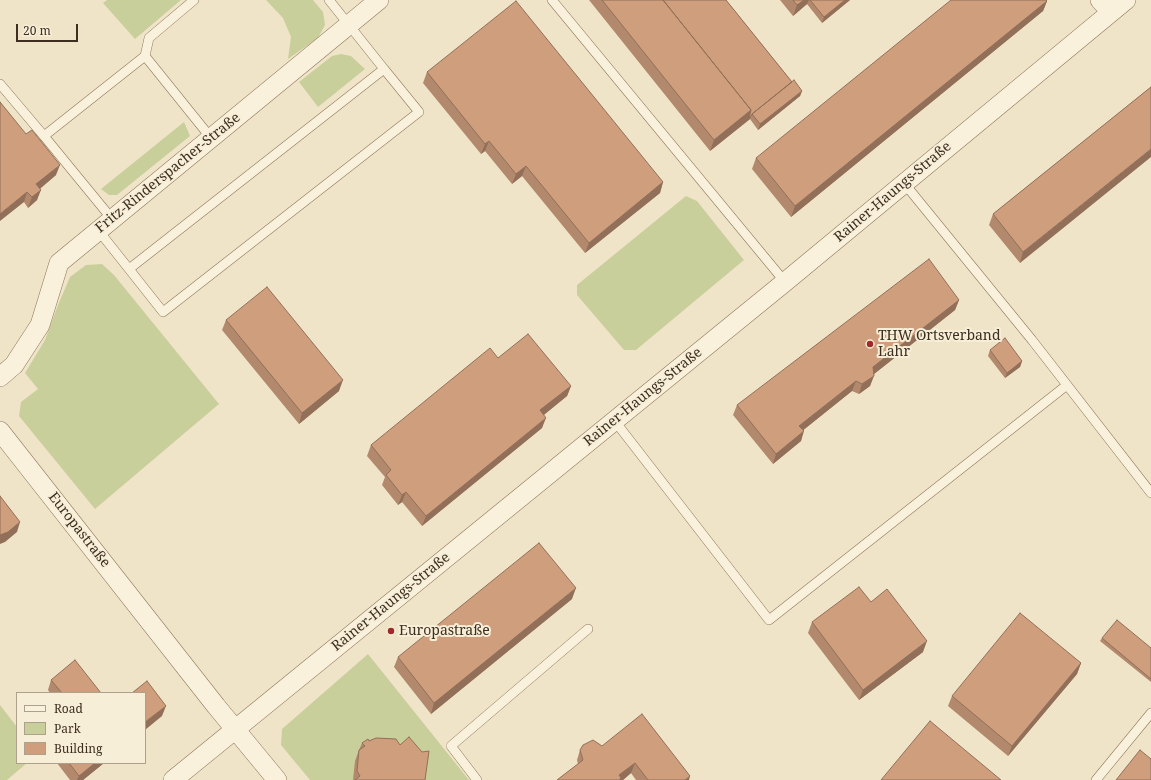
<!DOCTYPE html>
<meta charset="utf-8">
<style>
body{margin:0}
#map{position:relative;width:1151px;height:780px;overflow:hidden;background:#f0e4c8;font-family:"Noto Serif",serif}
canvas{display:block}
.legend{position:absolute;left:16px;top:692px;width:130px;height:72px;box-sizing:border-box;background:#f7eed8;border:1px solid #ada18e;margin:0;padding:5px 7px;list-style:none;font-size:12px;color:#3d2e20}
.legend li{display:flex;align-items:center;gap:8px;height:20px}
.legend b{width:20px;border:1px solid #ada18e}
.scale{position:absolute;left:16px;top:24px;width:62px;height:18px;box-sizing:border-box;border:2px solid #3d2e20;border-top:0;padding-left:5px;font-size:12px;line-height:14px;white-space:nowrap;color:#3d2e20;-webkit-text-stroke:3px #f7eed8;paint-order:stroke}
</style>
<div id="map">
<canvas width="1151" height="780"></canvas>
<ul class="legend">
<li><b style="height:5px;background:#faf1dc"></b>Road</li>
<li><b style="height:11px;background:#c9cf9b"></b>Park</li>
<li><b style="height:11px;background:#cf9f7d"></b>Building</li>
</ul>
<div class="scale">20 m</div>
</div>
<script>
const c = document.querySelector('canvas').getContext('2d');
c.lineJoin = 'round';
function fill(path, color) { c.fillStyle = color; c.fill(path, 'evenodd'); }
const poly = rows => new Path2D(rows.map(r => 'M' + r).join(''));
function strokePath(path, color, width, dash) { c.strokeStyle = color; c.lineWidth = width; c.lineCap = dash ? 'butt' : 'round'; c.setLineDash(dash || []); c.stroke(path); }
function label(font, color, halo, rows, align = 'center') {
  c.font = font + ' "Noto Serif",serif'; c.lineWidth = 4; c.setLineDash([]); c.textBaseline = 'middle'; c.strokeStyle = halo; c.fillStyle = color; for (const [text, x, y, turn = 0] of rows) {
    c.save(); c.translate(x, y); c.rotate((+turn || 0) * Math.PI / 180); c.textAlign = isNaN(turn) ? turn : align; if (halo) c.strokeText(text, 0, 0); c.fillText(text, 0, 0); c.restore();
  }
}
const green = poly([
 [107,0,181,0,135,39,103,3],
 [266,0,313,0,323,12,325,25,318,38,288,59,291,37,283,18],
 [341,54,351,56,365,69,318,107,299,82,332,56],
 [184,122,190,136,117,195,109,195,101,189],
 [686,196,697,201,744,260,636,350,624,350,577,295,577,285],
 [102,264,114,275,219,404,95,509,19,416,21,402,38,389,25,373,45,340,58,305,70,277,86,265],
 [368,654,469,780,310,780,281,745,282,729],
 [0,705,17,727,17,763,27,763,7,780,0,780]
]);
const service = poly([
 [194,0,149,38,145,56,211,138],
 [552,0,785,282],
 [0,84,44,136],
 [904,183,1032,340,1151,493],
 [112,219,44,136,145,56],
 [98,230,129,269,384,69,329,0],
 [129,269,163,312,419,112,384,69],
 [614,420,769,620,1067,385],
 [477,780,451,746,588,629],
 [1096,780,1151,713]
]);
const minor = poly([
 [1100,0,1111,12],
 [0,377,14,365,40,325,59,263,379,0],
 [0,431,216,706,277,780],
 [173,780,785,282,1126,0]
]);
const wall = poly([
 [589,0,726,0,792,82,802,91,800,96,758,130,750,119,710,151],
 [780,0,850,0,822,23,807,4,793,16],
 [1047,1,1043,11,791,217,752,169,756,158],
 [427,72,663,182,660,193,585,253,522,176,512,184,485,151,481,154,423,83],
 [1151,87,1020,263,989,225,993,214],
 [0,102,56,175,40,189,37,200,28,208,24,202],
 [959,300,955,310,874,374,870,386,859,394,852,391,803,430,801,441,773,464,733,415,737,405],
 [226,320,339,391,299,424,222,330],
 [990,350,1022,361,1020,367,1005,378,988,356],
 [498,358,571,386,567,396,544,415,542,428,422,526,402,502,398,505,382,485,385,477,367,456,371,445],
 [572,599,431,714,394,667,398,657],
 [812,622,923,652,859,700,808,633],
 [1102,638,1151,648,1151,682,1100,641],
 [1081,663,1077,674,1008,756,948,706,952,696],
 [51,680,101,693,50,693,48,690],
 [369,741,425,780,353,780,355,761,359,750,362,743],
 [602,746,689,780,636,780,631,773,623,780,557,780,578,764,577,760,580,750],
 [57,763,104,763,83,780,70,780]
]);
const shadedWall = poly([
 [804,0,809,0,807,4,793,16,797,5],
 [845,0,850,0,822,23,824,17],
 [1047,1,1043,11,791,217,795,206],
 [802,91,800,96,758,130,760,124],
 [751,110,751,116,750,119,710,151,714,140],
 [489,141,485,151,481,154,485,144],
 [1151,149,1151,157,1020,263,1023,252],
 [60,165,56,175,32,195,36,184],
 [526,166,522,176,512,184,516,174],
 [663,182,660,193,585,253,589,243],
 [41,190,37,200,28,208,32,197],
 [27,192,24,202,0,221,0,214],
 [959,300,955,310,869,378,873,367],
 [1022,361,1020,367,1005,378,1007,373],
 [874,376,870,386,859,394,862,384],
 [343,380,339,391,299,424,302,413],
 [856,381,852,391,796,436,799,426],
 [571,386,567,396,536,421,540,410],
 [546,418,542,428,422,526,426,516],
 [804,431,801,441,773,464,776,454],
 [406,492,402,502,398,505,402,495],
 [20,522,17,532,5,542,0,544,0,535],
 [576,588,572,599,431,714,434,703],
 [927,641,923,652,859,700,863,690],
 [1081,663,1077,674,1008,756,1012,746],
 [166,706,162,716,145,730,145,722],
 [95,763,104,763,83,780,77,780,79,776],
 [635,763,631,773,623,780,617,780,619,775],
 [690,776,689,780,685,780]
]);
const building = poly([
 [602,0,663,0,751,110,714,140,602,0],
 [663,0,726,0,792,82,752,114,751,116,749,118,751,110,663,0],
 [793,0,804,0,797,5,793,0],
 [810,0,845,0,824,17,810,0],
 [951,0,1046,0,1047,1,795,206,756,158,951,0],
 [516,1,663,182,589,243,526,166,516,174,489,141,485,144,427,72,516,1],
 [794,80,802,91,760,124,752,114,794,80],
 [1151,87,1151,149,1023,252,993,214,1151,87],
 [0,102,26,134,32,130,60,165,36,184,41,190,32,197,27,192,0,214,0,102],
 [929,259,959,300,873,367,874,376,862,384,856,381,799,426,804,431,776,454,737,405,929,259],
 [267,287,343,380,302,413,226,320,267,287],
 [528,334,571,386,540,410,546,418,426,516,406,492,402,495,386,475,391,470,371,445,490,348,498,358,528,334],
 [1005,338,1022,361,1007,373,990,350,1005,338],
 [0,496,20,522,8,532,0,535,0,496],
 [539,543,576,588,434,703,398,657,539,543],
 [859,587,871,602,887,589,927,641,863,690,812,622,859,587],
 [1020,613,1081,663,1012,746,952,696,1020,613],
 [1117,620,1151,648,1151,679,1102,638,1117,620],
 [75,660,101,693,62,693,51,680,75,660],
 [147,681,166,706,145,722,145,693,132,693,147,681],
 [642,714,690,776,685,780,648,780,635,763,619,775,621,778,619,780,557,780,583,760,580,750,583,745,593,740,602,746,642,714],
 [930,721,1001,780,881,780,930,721],
 [409,737,422,752,429,751,425,780,355,780,360,776,357,771,359,750,365,746,362,743,368,739,369,741,376,738,396,739,400,745,409,737],
 [1140,750,1151,759,1151,780,1116,780,1140,750],
 [69,763,95,763,79,776,69,763]
]);
const markers = [
 [870,344,4,"#9e2a2b"],
 [391,631,4,"#9e2a2b"]
];
const streetNames = [
 ["Fritz-Rinderspacher-Straße",168,173,-39],
 ["Rainer-Haungs-Straße",893,192,-40],
 ["Rainer-Haungs-Straße",643,397,-39],
 ["Europastraße",79,530,52],
 ["Rainer-Haungs-Straße",391,602,-39]
];
const poiNames = [
 ["THW Ortsverband",878,336],
 ["Lahr",878,352],
 ["Europastraße",399,631]
];
fill(green, '#c9cf9b');
strokePath(service, '#8d765c', 10);
strokePath(minor, '#8d765c', 20);
strokePath(service, '#faf1dc', 9);
strokePath(minor, '#faf1dc', 19);
fill(wall, '#b2896c');
fill(shadedWall, '#916f58');
fill(building, '#cf9f7d');
strokePath(building, '#916f58', 1);
for (const [x, y, r, color] of markers) { const dot = new Path2D(); dot.arc(x, y, r, 0, 2 * Math.PI); c.fillStyle = color; c.fill(dot); strokePath(dot, '#f7eed8', 1.5); }
label('14px', '#3d2e20', '#f7eed8', streetNames);
label('14px', '#3d2e20', '#f7eed8', poiNames, 'left');
</script>
